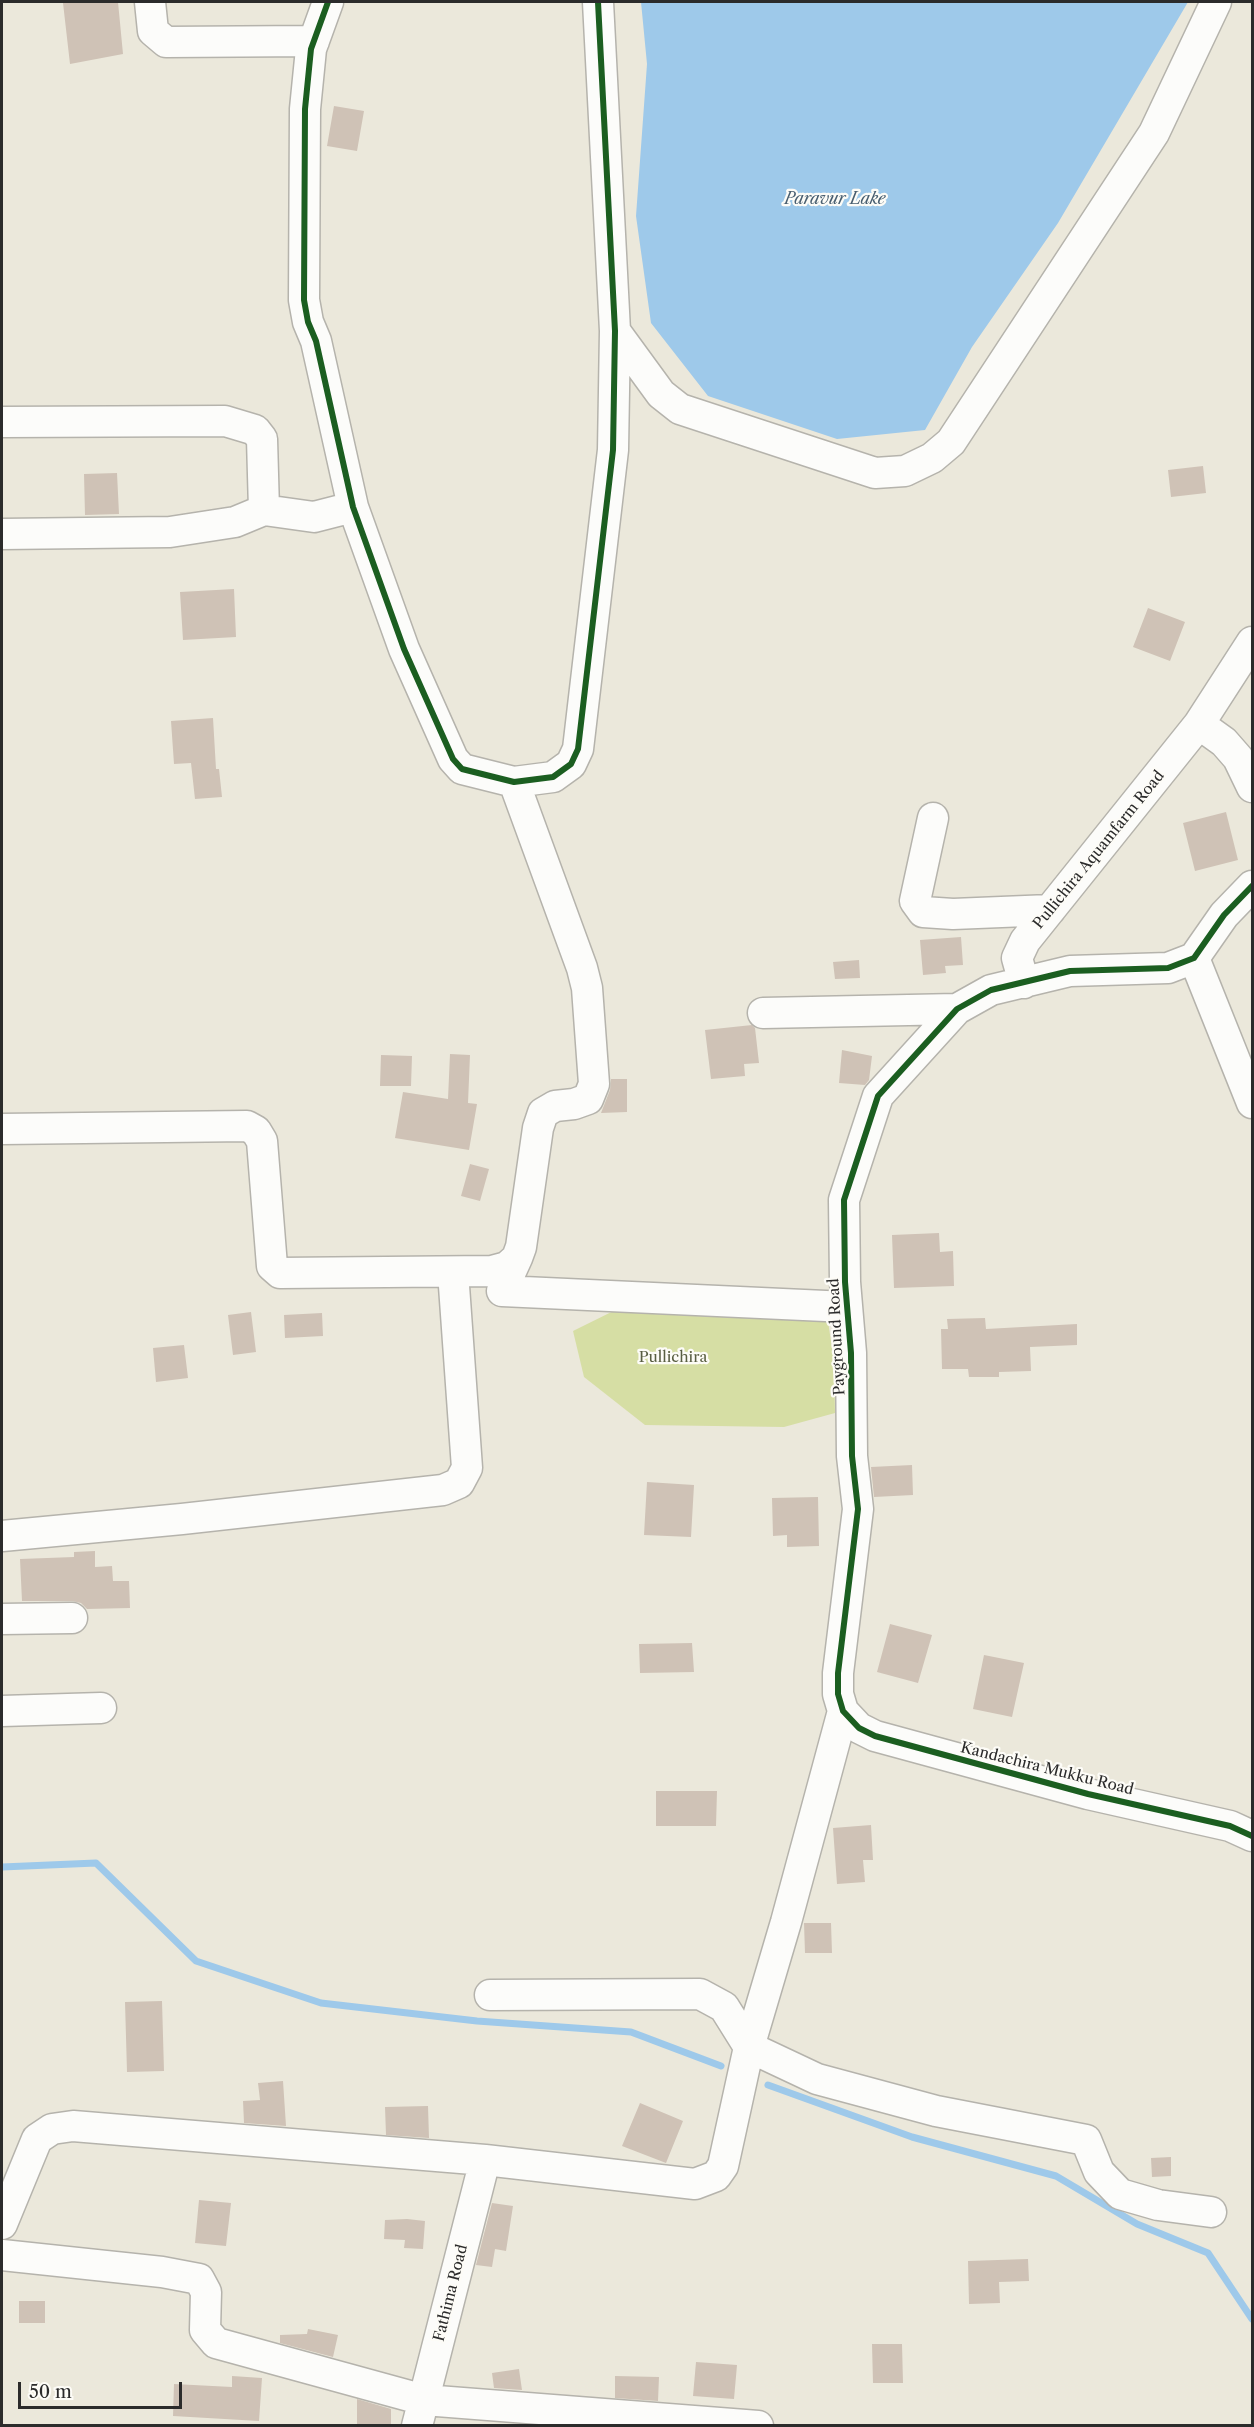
<!DOCTYPE html>
<style>
body{margin:0}
#map{position:relative;width:1254px;height:2427px;overflow:hidden;background:#ebe8db;font-family:"Libre Caslon Text",serif}
canvas{display:block}
.frame{position:absolute;inset:0;border:3px solid #2b2b2b;pointer-events:none}
.scale{position:absolute;left:18px;top:2382px;width:164px;height:27px;box-sizing:border-box;border:3px solid #2b2b2b;border-top:0;padding-left:8px;font-size:18px;line-height:21px;white-space:nowrap;color:#2b2b2b;-webkit-text-stroke:4px #fdfcf7;paint-order:stroke}
</style>
<div id="map">
<canvas width="1254" height="2427"></canvas>
<div class="frame"></div>
<div class="scale">50 m</div>
</div>
<script>
const c = document.querySelector('canvas').getContext('2d');
c.lineJoin = 'round';
function fill(path, color) { c.fillStyle = color; c.fill(path, 'evenodd'); }
const poly = rows => new Path2D(rows.map(r => 'M' + r).join(''));
function strokePath(path, color, width, dash) { c.strokeStyle = color; c.lineWidth = width; c.lineCap = dash ? 'butt' : 'round'; c.setLineDash(dash || []); c.stroke(path); }
function label(font, color, halo, rows, align = 'center') {
  c.font = font + ' "Libre Caslon Text",serif'; c.lineWidth = 4.5; c.setLineDash([]); c.textBaseline = 'middle'; c.strokeStyle = halo; c.fillStyle = color; for (const [text, x, y, turn = 0] of rows) {
    c.save(); c.translate(x, y); c.rotate((+turn || 0) * Math.PI / 180); c.textAlign = isNaN(turn) ? turn : align; if (halo) c.strokeText(text, 0, 0); c.fillText(text, 0, 0); c.restore();
  }
}
const green = poly([
 [666,1285,827,1314,834,1362,835,1413,784,1427,645,1425,584,1377,573,1331]
]);
const water = poly([
 [641,2,1188,2,1058,223,972,347,925,430,837,439,708,396,651,323,636,216,647,64]
]);
const stream = poly([
 [2,1867,96,1863,196,1961,321,2003,477,2021,631,2032,721,2066],
 [768,2085,912,2137,1056,2176,1137,2224,1208,2253,1252,2319]
]);
const building = poly([
 [118,2,123,54,70,64,63,3],
 [334,106,364,111,357,151,327,146],
 [1203,466,1206,493,1171,497,1168,470],
 [117,473,119,514,85,515,84,474],
 [234,589,236,637,183,640,180,592],
 [1148,608,1185,622,1170,661,1133,647],
 [213,718,216,769,219,769,222,797,195,799,191,763,174,764,171,721],
 [1226,812,1238,860,1195,871,1183,823],
 [961,937,963,965,945,966,946,973,923,975,920,940],
 [859,960,860,978,835,979,833,962],
 [752,1025,755,1028,759,1063,744,1064,745,1076,711,1079,705,1030],
 [842,1050,872,1056,869,1080,865,1085,839,1083],
 [450,1054,470,1055,468,1103,477,1104,469,1150,395,1138,403,1092,448,1099],
 [381,1055,412,1056,411,1086,380,1086],
 [611,1079,627,1079,627,1112,601,1113,610,1090],
 [470,1164,489,1169,480,1201,461,1196],
 [939,1233,940,1252,953,1251,954,1286,894,1288,892,1235],
 [251,1312,256,1352,233,1355,228,1315],
 [322,1313,323,1336,285,1338,284,1315],
 [985,1318,986,1329,1077,1324,1077,1345,1030,1347,1031,1371,999,1372,999,1377,969,1377,968,1369,942,1369,941,1329,948,1329,947,1319],
 [184,1345,188,1378,156,1382,153,1348],
 [912,1465,913,1495,874,1497,871,1467],
 [647,1482,694,1485,691,1537,644,1535],
 [818,1497,819,1546,787,1547,787,1535,773,1536,772,1498],
 [95,1551,95,1567,112,1566,113,1581,129,1581,130,1608,87,1609,81,1603,72,1601,22,1601,20,1559,74,1557,74,1552],
 [890,1624,932,1635,918,1683,877,1672],
 [692,1643,694,1672,640,1673,639,1644],
 [984,1655,1024,1663,1012,1717,973,1709],
 [656,1791,717,1791,716,1826,656,1826],
 [871,1825,873,1860,863,1860,865,1882,837,1884,833,1828],
 [804,1923,831,1923,832,1953,805,1953],
 [162,2001,164,2071,127,2072,125,2002],
 [283,2081,286,2126,244,2123,243,2101,260,2100,258,2083],
 [640,2103,683,2121,666,2163,622,2146],
 [428,2106,429,2138,386,2135,385,2107],
 [1171,2157,1171,2176,1152,2177,1151,2158],
 [199,2200,231,2203,226,2246,195,2243],
 [492,2203,513,2206,506,2251,495,2249,492,2267,476,2265],
 [407,2219,425,2221,423,2249,404,2248,405,2240,384,2239,385,2220],
 [1028,2259,1029,2281,999,2282,1000,2303,969,2304,968,2261],
 [19,2301,45,2301,45,2323,19,2323],
 [308,2329,338,2335,333,2357,280,2343,280,2335,307,2334],
 [872,2344,902,2344,903,2383,873,2383],
 [696,2362,737,2365,734,2399,693,2396],
 [519,2369,522,2390,494,2388,492,2373],
 [232,2376,262,2378,259,2421,173,2416,174,2384,232,2387],
 [615,2376,659,2377,658,2401,615,2398],
 [357,2399,391,2409,391,2426,357,2426]
]);
const minor = poly([
 [150,2,153,31,166,42,314,41],
 [328,2,311,49,305,109,304,300,308,322,316,341,353,507,404,649,453,759,462,769,514,782,553,777,571,764,578,749,613,450,615,331,598,2],
 [615,331,661,394,680,409,875,473,905,471,932,458,951,442,1154,133,1216,2],
 [2,422,225,421,255,430,262,439,264,510,314,517,353,507],
 [2,534,170,532,235,522,264,510],
 [1199,724,1252,642],
 [933,818,915,901,923,912,953,914,1050,910],
 [1252,886,1224,915,1194,958,1168,968,1070,971,991,990,957,1009,878,1096,844,1200,845,1282,851,1353,852,1456,858,1509,838,1673,838,1694,843,1711,859,1728,875,1736,1088,1794,1230,1826,1252,1836],
 [1194,958,1252,1103],
 [1024,983,1017,958,1025,941,1199,724,1224,742,1238,758,1252,787],
 [763,1013,957,1009],
 [2,1129,247,1126,256,1131,262,1141,272,1266,280,1273,492,1271,507,1267,517,1258,521,1247,538,1128,543,1113,555,1106,574,1104,588,1099,594,1084,587,988,582,968,514,782],
 [517,1258,502,1291,847,1307],
 [2,1536,182,1519,443,1490,459,1483,467,1468,453,1272],
 [2,1619,72,1618],
 [2,1711,101,1708],
 [490,1995,700,1994,724,2007,749,2047,817,2079,936,2111,1086,2140,1099,2172,1120,2194,1158,2205,1211,2212],
 [2,2224,37,2139,52,2129,73,2126,485,2160,695,2184,716,2176,723,2166,749,2047,786,1922,843,1711],
 [2,2255,162,2272,199,2279,206,2292,205,2330,216,2343,424,2400,758,2426],
 [417,2426,485,2160]
]);
const cycleway = poly([
 [328,2,311,49,305,109,304,300,308,322,316,341,353,507,404,649,453,759,462,769,514,782,553,777,571,764,578,749,613,450,615,331,598,2],
 [1252,886,1224,915,1194,958,1168,968,1070,971,991,990,957,1009,878,1096,844,1200,845,1282,851,1353,852,1456,858,1509,838,1673,838,1694,843,1711,859,1728,875,1736,1088,1794,1230,1826,1252,1836]
]);
const streetNames = [
 ["Pullichira Aquamfarm Road",1099,850,-51],
 ["Payground Road",837,1337,-93],
 ["Kandachira Mukku Road",1047,1769,14],
 ["Fathima Road",451,2293,-76]
];
const parkNames = [
 ["Pullichira",673,1358]
];
const waterNames = [
 ["Paravur Lake",835,199]
];
fill(green, '#d6dea4');
fill(water, '#9ec9ea');
strokePath(stream, '#9ec9ea', 7);
fill(building, '#cfc2b6');
strokePath(minor, '#b5b3ac', 33);
strokePath(minor, '#fcfcfa', 30);
strokePath(cycleway, '#1b5e20', 6);
label('15px', '#2b2b2b', '#fdfcf7', streetNames);
label('15px', '#595e42', '#fdfcf7', parkNames);
label('italic 16px', '#485e70', '#fdfcf7', waterNames);
</script>
